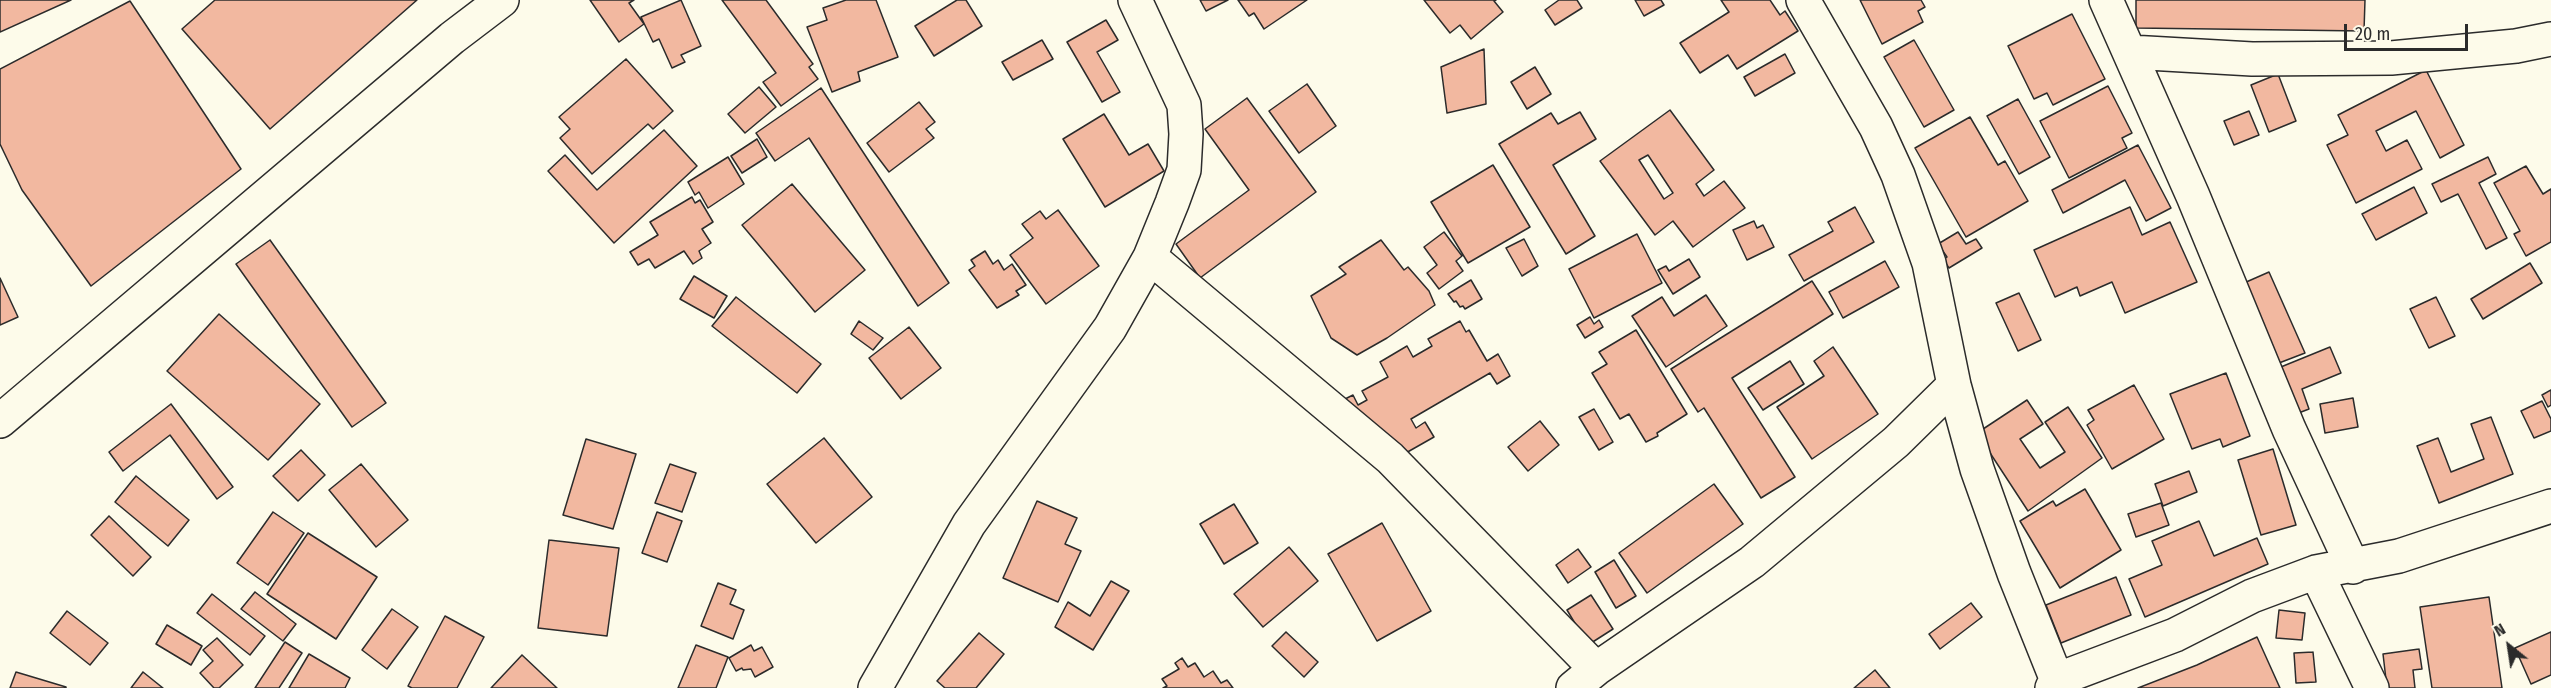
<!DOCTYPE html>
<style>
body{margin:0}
#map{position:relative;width:2551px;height:688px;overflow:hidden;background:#fdfbea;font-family:"Fira Sans Condensed",sans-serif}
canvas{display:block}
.north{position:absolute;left:2479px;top:616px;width:60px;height:60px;-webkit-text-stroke:4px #fdfbea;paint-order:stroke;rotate:330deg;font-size:16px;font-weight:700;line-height:24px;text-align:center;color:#2b2b2b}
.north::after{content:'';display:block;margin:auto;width:21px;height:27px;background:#2b2b2b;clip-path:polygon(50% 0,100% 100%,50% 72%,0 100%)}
.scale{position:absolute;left:2344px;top:24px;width:124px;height:27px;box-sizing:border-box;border:3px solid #2b2b2b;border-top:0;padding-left:8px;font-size:18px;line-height:21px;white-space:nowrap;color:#2b2b2b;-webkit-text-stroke:4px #fdfbea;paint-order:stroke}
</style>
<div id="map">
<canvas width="2551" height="688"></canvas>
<div class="north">N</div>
<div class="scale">20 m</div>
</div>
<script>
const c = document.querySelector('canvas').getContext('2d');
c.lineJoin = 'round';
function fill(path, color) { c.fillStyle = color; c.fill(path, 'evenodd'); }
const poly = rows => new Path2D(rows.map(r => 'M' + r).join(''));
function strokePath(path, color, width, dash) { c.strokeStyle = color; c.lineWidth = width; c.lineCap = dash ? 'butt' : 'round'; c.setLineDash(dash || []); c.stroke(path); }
const building = poly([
 [0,0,71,0,0,32,0,0],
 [215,0,417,0,270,129,182,29,215,0],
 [590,0,634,0,629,3,644,24,619,42,590,0],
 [681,0,701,46,681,55,685,62,672,68,659,39,653,42,641,17,681,0],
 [722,0,766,0,813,64,809,67,818,79,781,106,763,82,776,73,722,0],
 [846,0,876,0,898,57,858,72,860,81,832,92,807,27,827,20,823,8,846,0],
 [957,0,966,0,982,26,934,56,915,26,957,0],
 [1200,0,1228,0,1206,11,1200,0],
 [1238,0,1307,0,1264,29,1254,13,1249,16,1238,0],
 [1424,0,1496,0,1494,1,1503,12,1471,39,1460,25,1450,33,1424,0],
 [1559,0,1577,0,1582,8,1555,25,1545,10,1559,0],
 [1635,0,1661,0,1664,5,1644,16,1635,0],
 [1721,0,1770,0,1780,15,1785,11,1798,31,1737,69,1728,55,1700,73,1680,43,1729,12,1721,0],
 [1860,0,1921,0,1925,7,1918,11,1923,22,1882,44,1860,0],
 [2136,0,2365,0,2364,31,2136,28,2136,0],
 [130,1,241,169,91,286,22,190,0,144,0,69,130,1],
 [2072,14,2105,79,2053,105,2047,93,2034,99,2008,46,2072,14],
 [1106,20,1118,40,1097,52,1120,92,1102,102,1067,42,1106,20],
 [1042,40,1053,59,1013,80,1002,62,1042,40],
 [1914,40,1954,110,1924,127,1884,57,1914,40],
 [1484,49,1486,104,1447,113,1441,67,1484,49],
 [1785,54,1795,73,1755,96,1744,77,1785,54],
 [626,59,673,111,653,129,648,124,592,174,560,138,570,129,559,117,626,59],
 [1535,67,1551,94,1527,109,1511,82,1535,67],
 [2426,70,2464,145,2440,158,2416,111,2376,131,2386,151,2407,140,2422,169,2356,203,2327,145,2348,135,2338,115,2426,70],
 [2278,74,2296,121,2269,132,2251,85,2278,74],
 [1307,84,1336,126,1299,153,1269,111,1307,84],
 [2108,86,2132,133,2122,138,2127,148,2069,178,2040,121,2108,86],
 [759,87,776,107,745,133,728,114,759,87],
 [821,88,949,283,918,306,809,138,775,161,756,133,821,88],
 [1247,98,1316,192,1200,278,1176,244,1249,190,1205,129,1247,98],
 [2018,99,2050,157,2019,174,1987,116,2018,99],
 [919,102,935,122,926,129,934,138,889,172,867,143,919,102],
 [1670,110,1714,170,1696,184,1704,196,1724,181,1745,208,1693,247,1673,221,1655,235,1600,161,1670,110],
 [1648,155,1673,193,1664,199,1639,160,1648,155],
 [2249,111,2259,135,2234,145,2224,121,2249,111],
 [1580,112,1596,139,1553,165,1595,236,1566,254,1499,144,1551,113,1558,124,1580,112],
 [1104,114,1129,155,1148,144,1164,171,1105,207,1063,139,1104,114],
 [1970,117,1998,165,2005,161,2028,201,1966,237,1915,148,1970,117],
 [664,130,697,166,614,243,548,171,565,155,597,190,664,130],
 [757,139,767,157,742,173,731,156,757,139],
 [2138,145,2171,208,2146,221,2125,180,2063,213,2052,190,2138,145],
 [728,157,744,184,708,208,699,192,695,195,688,182,728,157],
 [2488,157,2496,174,2479,183,2507,238,2486,249,2458,194,2441,202,2432,184,2488,157],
 [1493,165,1530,227,1468,263,1431,202,1493,165],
 [2526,166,2543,194,2551,189,2551,242,2526,256,2514,234,2520,231,2494,183,2526,166],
 [792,184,865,270,815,312,742,225,792,184],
 [2414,187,2427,213,2376,240,2362,214,2414,187],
 [692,197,695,203,700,200,713,222,702,229,711,243,699,251,702,258,693,264,684,251,655,268,649,259,638,265,630,252,658,235,650,222,692,197],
 [1855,207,1874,242,1804,281,1789,255,1833,231,1828,222,1855,207],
 [2130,207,2142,235,2170,222,2197,282,2125,313,2112,282,2080,296,2077,287,2055,297,2034,250,2130,207],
 [1058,210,1099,266,1046,304,1010,255,1033,238,1022,224,1040,211,1046,219,1058,210],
 [1754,221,1757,228,1763,225,1774,247,1747,260,1733,230,1754,221],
 [1444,232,1462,256,1456,261,1463,271,1439,289,1427,273,1437,265,1424,247,1444,232],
 [1958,232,1966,244,1976,239,1982,248,1949,268,1943,259,1947,257,1938,244,1958,232],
 [1637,234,1662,283,1594,318,1569,269,1637,234],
 [1524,239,1538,266,1522,276,1506,248,1524,239],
 [270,240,386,403,352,427,236,264,270,240],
 [1381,240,1404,270,1408,267,1429,291,1435,305,1387,338,1357,355,1331,338,1311,296,1346,274,1339,267,1381,240],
 [985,251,993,264,998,260,1004,270,1012,264,1026,285,1016,291,1019,295,997,308,969,270,975,266,971,260,985,251],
 [1689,259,1700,277,1673,294,1658,270,1666,266,1669,271,1689,259],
 [1885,261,1899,287,1843,318,1829,292,1885,261],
 [2530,263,2542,283,2483,319,2471,299,2530,263],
 [2269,272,2305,353,2279,363,2244,283,2269,272],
 [694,276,727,296,714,318,680,299,694,276],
 [0,278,18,317,0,325,0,278],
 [1471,280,1482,299,1465,309,1463,306,1460,307,1456,301,1454,302,1448,294,1471,280],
 [1812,281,1833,314,1732,378,1795,477,1761,498,1704,408,1698,412,1671,369,1812,281],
 [2019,293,2041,340,2018,351,1996,303,2019,293],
 [1706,295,1727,326,1666,367,1632,316,1662,297,1674,316,1706,295],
 [736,297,821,364,797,393,712,326,736,297],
 [2436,297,2455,336,2429,348,2410,309,2436,297],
 [219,314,320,404,268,460,167,371,219,314],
 [1590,317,1594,324,1599,320,1603,327,1585,338,1577,325,1590,317],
 [859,321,883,338,873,350,851,334,859,321],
 [1460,321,1466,332,1469,330,1487,361,1498,354,1510,376,1497,384,1490,373,1411,419,1416,428,1425,422,1434,437,1397,458,1345,399,1353,395,1358,405,1367,400,1362,391,1388,377,1380,362,1407,346,1413,357,1432,346,1428,339,1460,321],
 [909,327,941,368,901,399,869,358,909,327],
 [1636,330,1687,414,1657,433,1658,436,1646,442,1629,414,1620,419,1592,373,1607,364,1599,352,1636,330],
 [1833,347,1878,414,1812,459,1777,407,1824,376,1814,361,1833,347],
 [2330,347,2341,373,2302,389,2309,409,2288,417,2271,371,2330,347],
 [1790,361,1804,384,1763,410,1748,388,1790,361],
 [2226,373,2250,436,2223,447,2220,439,2192,449,2170,394,2226,373],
 [2134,385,2164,439,2112,469,2087,425,2094,420,2088,410,2134,385],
 [2551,390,2551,405,2548,407,2542,395,2551,390],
 [2353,398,2358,427,2325,433,2320,404,2353,398],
 [2027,400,2043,424,2020,439,2040,468,2065,452,2045,422,2068,407,2102,458,2028,511,1977,433,2027,400],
 [2542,401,2551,419,2551,431,2534,438,2521,411,2542,401],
 [171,404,233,487,217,499,170,435,123,471,109,452,171,404],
 [1594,409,1613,442,1599,450,1579,417,1594,409],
 [2491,417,2513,474,2439,503,2417,446,2438,438,2451,472,2484,459,2471,424,2491,417],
 [1540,421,1559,445,1528,471,1508,447,1540,421],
 [824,438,872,497,816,543,767,484,824,438],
 [586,439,636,454,613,529,563,515,586,439],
 [2273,449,2296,525,2261,535,2238,460,2273,449],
 [301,450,325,475,298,501,273,476,301,450],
 [361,464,408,520,376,547,329,490,361,464],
 [670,464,696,473,682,512,655,503,670,464],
 [2189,471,2197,492,2163,506,2155,484,2189,471],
 [136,476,189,520,168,546,115,502,136,476],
 [1714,484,1743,524,1647,593,1619,553,1714,484],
 [2085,489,2121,550,2060,588,2020,521,2053,501,2056,506,2085,489],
 [1037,501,1077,518,1065,544,1081,551,1058,602,1003,578,1037,501],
 [2161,503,2169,525,2136,537,2128,514,2161,503],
 [1234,504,1258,543,1224,564,1200,524,1234,504],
 [273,512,304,533,268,585,237,563,273,512],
 [657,512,682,521,667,562,642,553,657,512],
 [109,516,151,557,133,576,91,535,109,516],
 [2199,521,2214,556,2257,538,2268,564,2145,617,2129,579,2162,565,2152,541,2199,521],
 [1382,523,1431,611,1377,641,1328,554,1382,523],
 [308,533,377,577,336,639,267,594,308,533],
 [549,540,619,548,607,636,538,628,549,540],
 [1289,547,1318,581,1263,627,1234,594,1289,547],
 [1578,549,1591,567,1568,583,1556,565,1578,549],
 [1614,560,1636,596,1616,608,1595,572,1614,560],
 [2116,577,2131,615,2061,643,2046,605,2116,577],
 [1111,581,1129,591,1093,650,1055,627,1068,602,1090,616,1111,581],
 [718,583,736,590,730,604,744,610,733,639,701,626,718,583],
 [255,592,296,624,283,641,241,609,255,592],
 [212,594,265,636,250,655,197,613,212,594],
 [1591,595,1613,629,1588,645,1567,610,1591,595],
 [2489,597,2502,688,2432,688,2420,607,2489,597],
 [1971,603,1982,617,1940,649,1929,634,1971,603],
 [392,609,418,627,387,669,362,650,392,609],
 [2279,610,2305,613,2302,640,2276,638,2279,610],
 [67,611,108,643,90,665,50,633,67,611],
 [445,616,484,637,457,688,412,688,408,686,445,616],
 [167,625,202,646,191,665,156,644,167,625],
 [1286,632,1318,662,1304,677,1272,646,1286,632],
 [2551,632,2551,675,2531,684,2515,648,2551,632],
 [979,633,1004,654,976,688,945,688,937,681,979,633],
 [2257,637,2280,688,2138,688,2197,665,2257,637],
 [217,638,243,665,219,688,214,688,200,673,213,661,203,650,217,638],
 [285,642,302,653,279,688,255,688,285,642],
 [696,645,728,657,716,688,678,688,696,645],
 [751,645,754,651,762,647,773,667,755,677,751,669,743,670,742,668,736,671,729,658,751,645],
 [2419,649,2422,669,2413,670,2415,688,2387,688,2383,654,2419,649],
 [2313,652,2316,682,2296,683,2294,653,2313,652],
 [309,654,350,678,345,688,289,688,309,654],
 [522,655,557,688,491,688,522,655],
 [1182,658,1188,667,1195,663,1204,677,1213,671,1221,683,1227,680,1233,688,1163,688,1167,686,1162,679,1179,669,1175,663,1182,658],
 [1875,670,1890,688,1854,688,1875,670],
 [16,672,66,687,66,688,10,688,16,672],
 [143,672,163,688,131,688,143,672]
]);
const minor = poly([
 [1803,0,1876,127,1898,175,1929,263,1954,385,1977,469,2014,573,2060,688],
 [2106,0,2193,196,2289,429,2353,567],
 [2130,52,2252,59,2391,58,2516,46,2551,39],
 [1150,257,1390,458,1596,669],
 [0,421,452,38,502,0],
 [2316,572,2372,688],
 [875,688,969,524,1110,328,1150,257,1172,203,1184,170,1186,134,1184,105,1135,0],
 [1573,688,1596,669,1752,562,1896,442,1954,385],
 [2052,688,2056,680,2175,635,2252,596,2316,572,2399,556,2551,506]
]);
fill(building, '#f2b8a0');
strokePath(building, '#2b2b2b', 1.5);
strokePath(minor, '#2b2b2b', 36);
strokePath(minor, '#fdfbea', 33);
</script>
